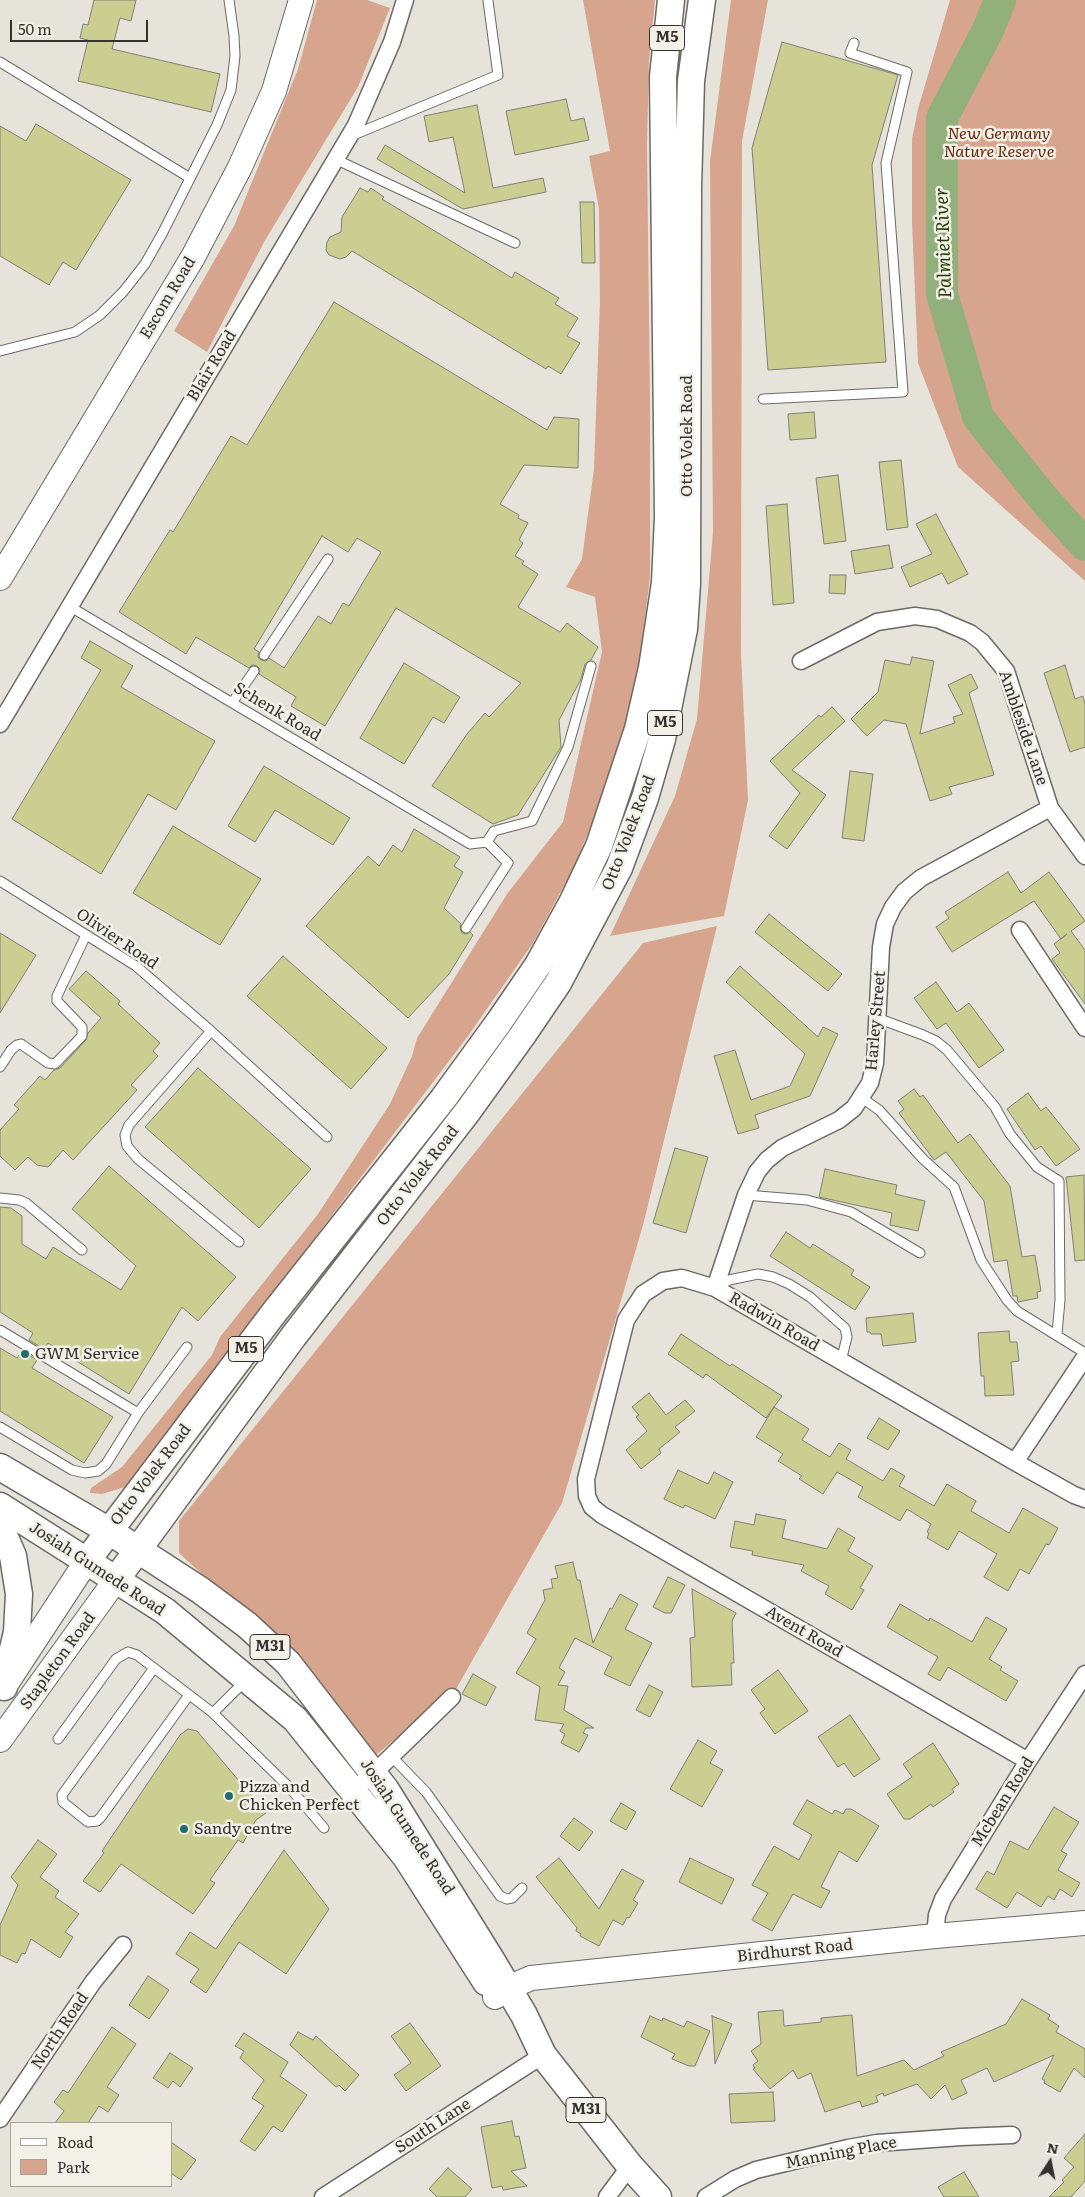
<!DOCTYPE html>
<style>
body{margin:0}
#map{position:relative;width:1085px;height:2197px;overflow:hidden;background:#e6e3db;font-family:Literata,serif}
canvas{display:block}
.legend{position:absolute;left:10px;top:2122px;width:162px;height:65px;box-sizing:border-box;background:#f3f0e8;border:1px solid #a6a49e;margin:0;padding:6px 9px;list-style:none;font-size:15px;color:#33322f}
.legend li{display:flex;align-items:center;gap:10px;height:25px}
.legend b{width:25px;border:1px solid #a6a49e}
.north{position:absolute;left:1025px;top:2137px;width:50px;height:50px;-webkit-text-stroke:4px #f3f0e8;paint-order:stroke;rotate:11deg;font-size:14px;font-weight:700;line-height:20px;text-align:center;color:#33322f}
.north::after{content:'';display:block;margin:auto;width:18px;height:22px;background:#33322f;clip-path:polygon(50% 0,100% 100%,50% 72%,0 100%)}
.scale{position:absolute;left:10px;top:20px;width:138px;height:22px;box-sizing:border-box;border:2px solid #33322f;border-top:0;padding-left:6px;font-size:15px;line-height:18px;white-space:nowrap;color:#33322f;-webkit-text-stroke:4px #f3f0e8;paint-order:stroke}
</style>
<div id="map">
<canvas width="1085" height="2197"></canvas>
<ul class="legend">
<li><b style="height:6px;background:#fff"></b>Road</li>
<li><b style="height:14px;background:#d7a58d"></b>Park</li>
</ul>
<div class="north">N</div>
<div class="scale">50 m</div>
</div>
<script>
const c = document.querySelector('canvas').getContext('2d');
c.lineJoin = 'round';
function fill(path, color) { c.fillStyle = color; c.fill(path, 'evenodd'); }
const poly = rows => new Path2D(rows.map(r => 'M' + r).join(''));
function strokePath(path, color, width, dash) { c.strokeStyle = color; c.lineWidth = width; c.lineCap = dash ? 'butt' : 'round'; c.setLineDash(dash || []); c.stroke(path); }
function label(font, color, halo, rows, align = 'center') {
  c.font = font + ' Literata,serif'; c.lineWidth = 5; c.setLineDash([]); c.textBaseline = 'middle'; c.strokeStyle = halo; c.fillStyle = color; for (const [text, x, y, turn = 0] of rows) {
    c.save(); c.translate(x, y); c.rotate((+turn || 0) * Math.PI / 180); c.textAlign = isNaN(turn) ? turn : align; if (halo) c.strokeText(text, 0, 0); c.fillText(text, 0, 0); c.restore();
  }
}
const green = poly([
 [317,0,367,0,390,8,358,87,264,242,207,352,174,331,234,226,298,69],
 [583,0,655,0,649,61,647,145,650,401,650,577,636,690,606,789,574,867,533,943,468,1036,194,1397,143,1471,125,1487,102,1494,90,1493,91,1488,122,1467,212,1355,220,1337,318,1214,390,1104,412,1056,417,1038,507,894,563,822,602,652,595,597,566,587,582,559,594,469,600,301,599,209,589,156,610,151],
 [731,0,768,0,742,141,741,653,748,800,724,916,610,936,675,796,697,719,713,532,710,161],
 [950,0,1085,0,1085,581,958,467,918,363,912,222,912,139,918,109],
 [717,926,643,1225,562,1503,456,1689,370,1760,290,1655,179,1553,179,1521,643,943]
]);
const river = poly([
 [1000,0,989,28,942,118,942,294,978,417,1043,498,1085,545]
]);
const building = poly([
 [94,0,136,0,131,21,120,18,112,49,220,74,211,112,78,81,88,40,80,38,83,24,88,25,94,0],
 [782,42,898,75,872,165,886,362,768,370,752,148,782,42],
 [566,99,571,121,584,118,589,140,515,155,506,111,566,99],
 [477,105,493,188,543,178,546,192,463,209,377,159,385,145,465,193,453,137,429,142,424,116,477,105],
 [36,124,131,180,76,270,63,262,49,285,0,256,0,126,26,141,36,124],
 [360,188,368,192,371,188,384,197,382,199,512,278,515,272,559,298,555,304,578,318,567,336,580,343,561,374,548,366,546,369,352,251,346,257,340,259,329,255,326,250,327,242,330,237,341,232,342,217,360,188],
 [580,202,594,202,595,263,582,263,580,202],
 [334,302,547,430,554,417,579,419,578,468,524,465,500,504,519,515,518,518,528,523,519,540,523,543,515,556,524,561,522,564,538,574,518,607,560,632,567,623,598,647,591,660,585,664,581,679,559,720,561,747,518,815,493,824,432,786,467,734,485,713,489,717,521,683,396,608,325,726,291,706,296,697,259,674,260,669,257,666,252,665,249,668,196,637,186,654,119,612,170,530,173,532,231,436,247,445,334,302],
 [322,536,348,552,357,538,381,552,349,606,343,603,331,624,318,616,284,668,269,658,266,661,261,660,258,657,259,652,254,649,322,536],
 [814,412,816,438,790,440,788,414,814,412],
 [901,460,908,527,887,530,879,462,901,460],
 [838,475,846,541,824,544,816,478,838,475],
 [787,504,794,603,773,605,766,506,787,504],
 [936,514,968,574,948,584,942,573,910,587,901,567,932,554,916,524,936,514],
 [889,545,893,568,855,574,851,551,889,545],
 [830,575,846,575,845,594,829,593,830,575],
 [90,641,133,666,121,687,215,741,176,810,148,794,101,874,12,819,101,670,81,658,90,641],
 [912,657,934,661,920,734,955,723,953,717,963,714,948,685,971,674,978,688,969,693,994,775,949,787,952,794,930,801,906,724,884,720,867,736,851,719,878,692,885,660,910,665,912,657],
 [404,663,460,697,444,723,433,717,404,764,360,738,404,663],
 [1065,665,1075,699,1083,696,1085,704,1085,747,1070,752,1044,673,1065,665],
 [832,707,845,721,792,770,826,795,787,849,769,836,800,793,770,761,819,715,821,717,832,707],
 [264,766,350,818,333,845,275,810,255,842,228,826,264,766],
 [850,771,873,774,864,841,842,838,850,771],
 [173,826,261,879,220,945,133,893,173,826],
 [414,829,460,857,454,866,463,872,444,908,461,924,460,928,462,933,466,934,470,932,473,935,449,974,408,1018,306,926,368,856,379,866,393,845,402,852,414,829],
 [1008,872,1021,893,1049,872,1085,921,1071,931,1085,950,1085,1004,1052,959,1060,953,1054,944,1067,934,1061,939,1034,901,952,952,936,927,949,918,945,912,1008,872],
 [769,914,842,974,828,991,755,932,769,914],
 [0,933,36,955,0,1013,0,933],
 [283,956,387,1048,351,1089,247,996,283,956],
 [740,966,818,1037,823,1027,838,1034,810,1096,755,1115,759,1128,738,1134,714,1056,735,1050,751,1100,790,1086,805,1054,726,982,740,966],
 [86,971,120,1001,118,1004,160,1043,153,1051,158,1056,131,1085,137,1090,73,1160,63,1150,48,1167,37,1165,28,1157,15,1170,0,1156,0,1130,19,1109,14,1105,40,1076,45,1080,54,1070,60,1068,86,1040,88,1033,101,1018,69,989,86,971],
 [936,982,957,1012,969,1003,1004,1050,979,1068,946,1023,937,1029,914,998,936,982],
 [198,1068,311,1169,259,1228,145,1127,198,1068],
 [914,1089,920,1097,923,1095,958,1143,970,1134,1010,1186,1022,1257,1035,1255,1041,1291,1037,1292,1038,1298,1018,1302,1017,1296,1013,1296,1007,1260,994,1262,984,1201,946,1152,934,1160,899,1113,904,1109,898,1101,914,1089],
 [1028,1093,1041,1111,1046,1107,1080,1149,1056,1166,1041,1146,1035,1150,1007,1109,1028,1093],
 [675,1148,708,1157,686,1233,653,1223,675,1148],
 [109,1166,236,1277,198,1321,182,1307,129,1394,48,1343,44,1349,29,1340,33,1333,0,1312,0,1207,11,1208,22,1216,22,1244,46,1259,53,1247,121,1290,136,1266,72,1209,109,1166],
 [825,1169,897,1185,895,1194,925,1201,918,1231,890,1225,892,1213,819,1197,825,1169],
 [1084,1175,1085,1260,1075,1261,1066,1177,1084,1175],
 [786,1232,810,1248,813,1244,854,1270,851,1275,870,1287,855,1310,770,1256,786,1232],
 [913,1313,916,1342,883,1346,881,1334,871,1334,870,1332,867,1332,866,1318,913,1313],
 [1009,1331,1010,1342,1017,1342,1019,1361,1011,1362,1014,1395,985,1396,984,1376,981,1376,978,1333,1009,1331],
 [681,1334,730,1366,732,1364,782,1396,766,1418,706,1374,703,1378,668,1354,681,1334],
 [0,1348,17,1358,22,1351,37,1360,32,1368,113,1417,84,1463,0,1411,0,1348],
 [649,1393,666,1415,685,1400,695,1411,675,1427,680,1432,659,1449,661,1453,641,1469,626,1450,647,1431,636,1417,639,1415,632,1407,649,1393],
 [774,1407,809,1429,802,1440,830,1457,839,1443,851,1450,846,1459,883,1481,891,1468,905,1476,899,1486,934,1506,947,1484,976,1501,971,1511,1009,1533,1023,1508,1058,1528,1049,1545,1046,1544,1029,1574,1020,1569,1008,1591,984,1577,997,1554,959,1531,948,1550,927,1538,929,1533,927,1532,931,1524,907,1509,900,1521,858,1497,863,1487,837,1472,823,1494,799,1479,802,1476,778,1461,783,1454,756,1437,774,1407],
 [879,1418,900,1431,888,1450,867,1438,879,1418],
 [678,1470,708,1484,714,1472,733,1482,715,1519,685,1505,683,1508,664,1499,678,1470],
 [756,1514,786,1520,782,1538,827,1549,838,1528,855,1538,848,1551,873,1566,860,1588,864,1590,852,1610,825,1594,829,1586,801,1571,804,1565,752,1555,753,1551,730,1547,735,1521,754,1525,756,1514],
 [573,1562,577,1580,580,1580,593,1643,610,1608,612,1609,620,1594,638,1604,625,1629,652,1643,630,1686,604,1674,612,1657,575,1638,559,1668,565,1672,558,1685,568,1686,564,1710,594,1728,586,1728,583,1733,588,1735,579,1752,561,1743,565,1734,560,1731,564,1724,535,1720,540,1687,516,1673,536,1639,527,1633,545,1600,543,1590,553,1588,551,1579,558,1578,555,1566,573,1562],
 [668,1577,685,1585,671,1613,665,1613,653,1607,668,1577],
 [692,1589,736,1613,732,1621,734,1663,731,1663,732,1685,692,1687,690,1638,695,1637,692,1589],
 [900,1604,929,1621,930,1618,972,1642,986,1617,1007,1629,989,1659,1002,1667,1000,1670,1018,1681,1006,1701,948,1667,940,1681,928,1674,938,1657,887,1627,900,1604],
 [778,1670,808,1711,775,1734,760,1713,765,1709,751,1690,778,1670],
 [473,1674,496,1687,486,1706,462,1694,473,1674],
 [649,1685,663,1692,650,1717,636,1710,649,1685],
 [850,1715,880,1759,854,1777,844,1763,838,1767,818,1737,850,1715],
 [188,1729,197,1731,266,1813,256,1820,243,1843,238,1840,210,1880,215,1883,193,1914,121,1864,100,1892,83,1881,104,1853,102,1851,180,1735,188,1729],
 [698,1740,717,1751,710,1763,723,1770,702,1807,670,1789,698,1740],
 [933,1743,959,1784,952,1789,954,1792,933,1807,931,1804,910,1819,904,1819,887,1794,912,1777,903,1764,933,1743],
 [807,1800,832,1814,835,1810,843,1814,846,1809,851,1809,879,1826,857,1862,839,1851,821,1887,830,1891,821,1908,793,1894,772,1931,752,1920,768,1893,752,1885,774,1846,799,1860,812,1835,793,1824,807,1800],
 [621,1803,636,1812,626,1830,610,1821,621,1803],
 [1054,1807,1079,1822,1061,1851,1067,1854,1058,1870,1080,1883,1072,1897,1060,1889,1054,1900,1048,1896,1041,1907,1017,1892,1007,1908,976,1889,987,1871,994,1875,1010,1841,1028,1850,1054,1807],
 [574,1818,593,1832,579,1851,560,1836,574,1818],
 [38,1840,57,1854,40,1877,59,1891,55,1897,79,1914,65,1932,73,1937,60,1958,31,1939,25,1954,22,1953,17,1963,0,1955,0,1925,18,1885,11,1877,38,1840],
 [284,1850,329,1909,286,1974,239,1942,206,1993,190,1982,199,1969,176,1954,190,1932,216,1949,284,1850],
 [559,1858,599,1909,622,1869,644,1881,633,1900,638,1903,629,1918,627,1917,623,1925,613,1920,599,1946,580,1936,581,1934,576,1931,577,1928,536,1877,559,1858],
 [690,1858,734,1879,722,1904,679,1882,690,1858],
 [148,1976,169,1990,149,2019,129,2005,148,1976],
 [1022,1999,1050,2015,1048,2019,1059,2026,1056,2032,1085,2049,1085,2078,1074,2068,1060,2092,1044,2083,1045,2081,1042,2079,1054,2055,994,2082,987,2068,961,2080,967,2093,952,2100,945,2085,931,2099,917,2084,884,2096,883,2093,876,2096,878,2102,862,2107,860,2101,825,2112,811,2073,798,2079,793,2070,770,2089,753,2069,755,2068,753,2065,758,2061,751,2051,761,2044,758,2012,783,2010,784,2026,821,2022,821,2018,852,2015,857,2076,904,2060,914,2070,944,2056,941,2052,1006,2024,1022,1999],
 [650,2016,662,2021,663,2018,684,2027,687,2021,710,2031,695,2066,689,2066,672,2059,675,2054,641,2037,650,2016],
 [712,2016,732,2024,715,2064,712,2016],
 [410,2023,441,2066,406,2091,394,2075,411,2063,391,2036,410,2023],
 [112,2027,136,2044,107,2087,119,2095,108,2112,99,2106,88,2123,55,2123,64,2111,54,2102,63,2090,68,2093,112,2027],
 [298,2032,313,2040,316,2036,359,2075,345,2091,339,2085,336,2087,290,2045,298,2032],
 [244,2033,288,2062,280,2076,307,2095,282,2132,273,2126,255,2151,240,2141,264,2106,252,2098,264,2080,240,2058,244,2051,235,2046,244,2033],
 [170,2053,193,2068,180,2087,173,2081,168,2088,153,2078,170,2053],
 [773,2092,775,2121,731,2123,729,2094,773,2092],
 [512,2121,515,2137,519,2136,526,2168,511,2171,527,2186,503,2190,502,2186,492,2188,481,2127,512,2121],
 [1085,2134,1085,2181,1071,2197,1049,2197,1064,2182,1062,2180,1074,2167,1064,2158,1085,2134],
 [171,2142,196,2160,181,2180,171,2173,171,2142],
 [448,2168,472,2189,465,2197,437,2197,429,2189,448,2168],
 [964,2172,979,2197,944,2197,938,2187,964,2172]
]);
const lane = poly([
 [0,62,190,178],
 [351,136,498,75,488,1],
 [335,159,515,243],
 [0,351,75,332,100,315,123,292,145,264,162,234,217,125,231,90,235,56,234,36,229,0],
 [763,399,903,392,886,163,907,72,850,53,854,43],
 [69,606,470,844,487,842,508,863,466,928],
 [264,655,328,559],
 [232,703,254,671],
 [487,842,494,831,532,821,568,747,591,666],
 [0,881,136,966,211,1031,327,1137],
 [877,1018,923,1035,936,1041,947,1050,995,1107,1010,1134,1037,1167,1059,1181,1060,1300,1057,1334],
 [211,1031,129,1125,125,1135,127,1146,138,1159,239,1242],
 [0,1067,11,1050,17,1045,21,1044,48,1063,55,1064,82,1036,82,1027,57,1001,57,996,86,935],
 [862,1098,879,1110,923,1159,954,1187,981,1260,1007,1300,1017,1311,1085,1353],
 [746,1195,807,1200,851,1212,920,1253],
 [0,1198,19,1200,26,1203,82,1250],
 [715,1288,729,1280,758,1274,773,1277,789,1284,810,1297,845,1328,847,1337,841,1361],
 [0,1330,138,1413],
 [0,1427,72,1470,85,1473,98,1471,106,1464,138,1413,187,1347],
 [154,1668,62,1795,63,1802,88,1822,97,1821,101,1817,189,1695],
 [213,1713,246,1680],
 [58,1739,116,1659,128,1652,137,1655,213,1713,290,1788,324,1828],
 [391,1756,426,1792,500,1896,507,1899,512,1898,522,1888]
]);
const street = poly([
 [801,661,877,622,915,616,937,619,970,633,982,642,1006,671,1050,808,1085,856],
 [0,724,356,125,392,42,405,0],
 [1020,930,1085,1028],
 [715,1288,746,1195,757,1172,767,1160,782,1148,839,1120,854,1108,870,1083,875,1063,881,947,885,924,893,907,904,892,921,878,1050,808],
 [1015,1462,1085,1357],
 [1028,1761,602,1515,592,1507,587,1496,586,1479,626,1320,643,1294,663,1281,682,1278,715,1288,1015,1462,1074,1495,1085,1499],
 [353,1790,374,1773,452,1697],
 [935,1936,937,1915,943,1899,1028,1761,1085,1674],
 [0,2119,93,1982,123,1945],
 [323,2197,543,2055],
 [607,2197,630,2166],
 [706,2197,735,2179,756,2170,848,2148,877,2143,961,2137,1012,2135]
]);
const secondary = poly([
 [0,578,193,257,240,167,274,91,301,0],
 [8,1681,86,1562],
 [0,1740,115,1581],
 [495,1997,508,1988,531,1978,935,1936,1085,1923]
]);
const primary = poly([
 [0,1467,109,1531,200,1590,247,1625,288,1663,386,1790,492,1961,524,2015,543,2055,630,2166,658,2197],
 [0,1506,165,1611,295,1719,406,1857,486,1982],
 [0,1526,13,1556,19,1594,17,1632,4,1687],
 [86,1562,273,1314,443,1099,499,1022,538,965,572,903,599,846,638,729,652,668,665,583,668,517,663,77,671,0],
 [115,1581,293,1337,468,1111,522,1036,558,983,619,868,645,798,662,739,684,629,687,584,688,188,691,81,702,0]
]);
const markers = [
 [25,1354,5,"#226e6f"],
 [229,1796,5,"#226e6f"],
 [184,1829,5,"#226e6f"]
];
const shields = [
 [667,38,35],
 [665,723,35],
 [246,1349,35],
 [270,1647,40],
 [586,2110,40]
];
const shieldNames = [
 ["M5",667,38],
 ["M5",665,723],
 ["M5",246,1349],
 ["M31",270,1647],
 ["M31",586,2110]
];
const parkNames = [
 ["New Germany",999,134],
 ["Nature Reserve",999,152]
];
const streetNames = [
 ["Escom Road",168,298,-59],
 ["Blair Road",212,366,-59],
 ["Otto Volek Road",687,436,-90],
 ["Schenk Road",277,712,31],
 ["Ambleside Lane",1023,728,71],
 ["Otto Volek Road",629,833,-69],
 ["Olivier Road",117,939,34],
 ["Harley Street",876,1021,-85],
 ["Otto Volek Road",418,1176,-52],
 ["Radwin Road",774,1322,30],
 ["Otto Volek Road",151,1475,-53],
 ["Josiah Gumede Road",97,1569,33],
 ["Avent Road",804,1632,30],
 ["Stapleton Road",58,1661,-54],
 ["Mcbean Road",1003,1802,-58],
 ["Josiah Gumede Road",407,1827,57],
 ["Birdhurst Road",795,1951,-6],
 ["North Road",60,2031,-56],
 ["South Lane",433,2126,-33],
 ["Manning Place",841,2153,-11]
];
const poiNames = [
 ["GWM Service",35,1354],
 ["Pizza and",239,1787],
 ["Chicken Perfect",239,1805],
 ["Sandy centre",194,1829]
];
const waterNames = [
 ["Palmiet River",944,243,-92]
];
fill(green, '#d7a58d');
strokePath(river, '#92b07b', 32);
fill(building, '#cace90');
strokePath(building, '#808079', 1);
strokePath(lane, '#6c6a63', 11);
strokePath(street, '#6c6a63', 19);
strokePath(secondary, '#6c6a63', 26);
strokePath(primary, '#6c6a63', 29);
strokePath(lane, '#fff', 9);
strokePath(street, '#fff', 16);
strokePath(secondary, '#fff', 24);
strokePath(primary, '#fff', 26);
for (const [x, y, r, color] of markers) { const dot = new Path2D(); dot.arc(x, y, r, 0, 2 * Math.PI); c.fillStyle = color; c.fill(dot); strokePath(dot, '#f3f0e8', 2); }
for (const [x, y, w] of shields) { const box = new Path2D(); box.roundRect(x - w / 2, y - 12.5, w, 25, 4); c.fillStyle = '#f3f0e8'; c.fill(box); strokePath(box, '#33322f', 1); }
label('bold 15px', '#33322f', null, shieldNames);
label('italic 16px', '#622c0c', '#f3f0e8', parkNames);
label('16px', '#33322f', '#f3f0e8', streetNames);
label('16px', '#33322f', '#f3f0e8', poiNames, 'left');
label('italic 18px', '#223e02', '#f3f0e8', waterNames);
</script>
